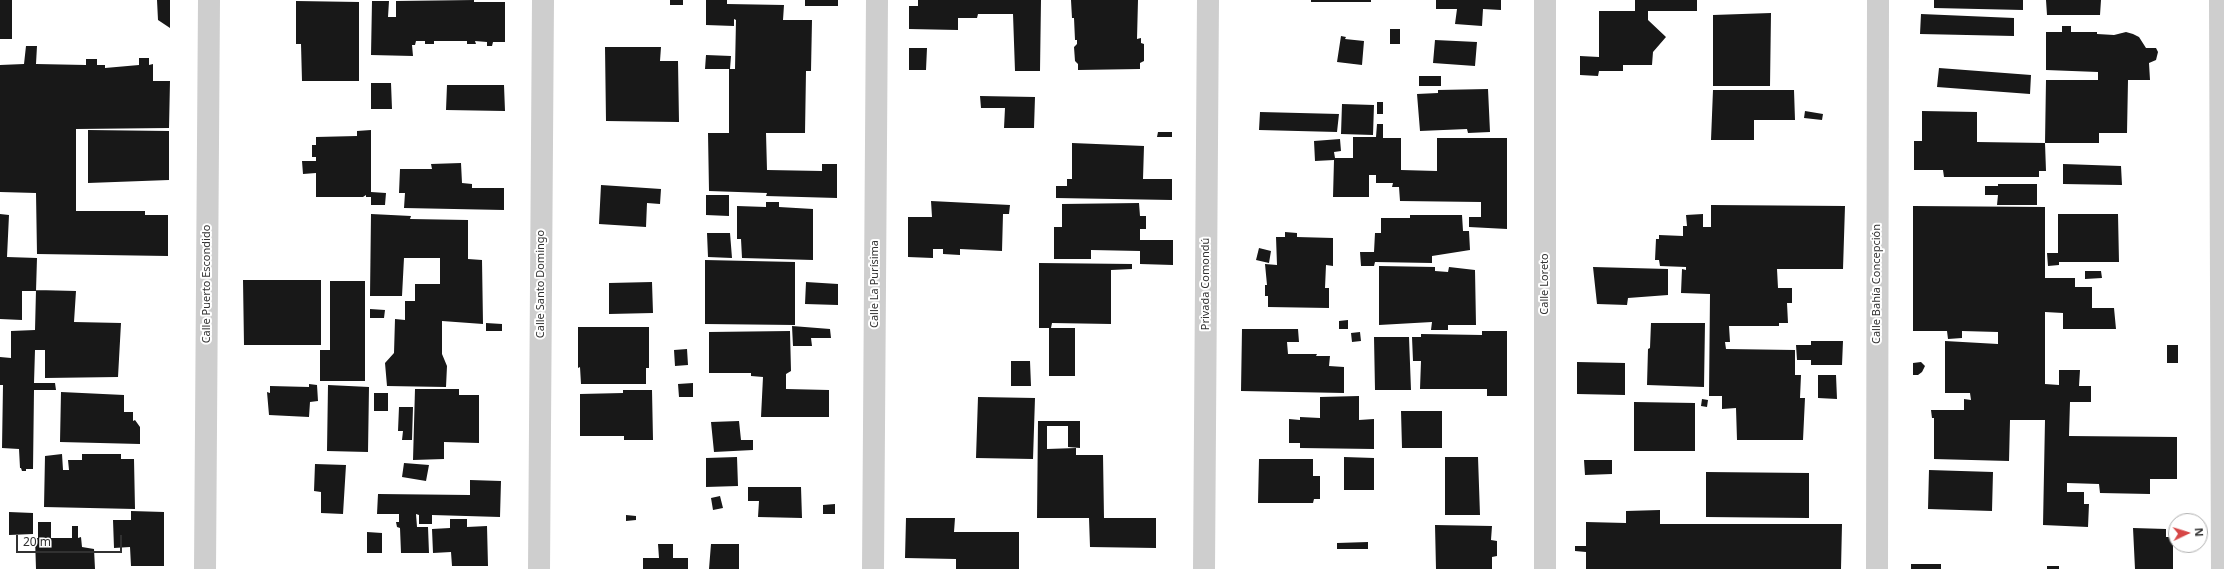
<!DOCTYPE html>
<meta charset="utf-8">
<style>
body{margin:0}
#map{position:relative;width:2224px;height:569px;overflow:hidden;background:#fff;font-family:"Noto Sans",sans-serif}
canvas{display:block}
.north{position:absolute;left:2168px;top:513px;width:40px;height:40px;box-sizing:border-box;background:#fff;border:1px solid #adadad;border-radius:50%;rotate:86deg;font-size:11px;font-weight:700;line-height:16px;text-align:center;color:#313131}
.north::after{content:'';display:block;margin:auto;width:14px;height:18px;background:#d64646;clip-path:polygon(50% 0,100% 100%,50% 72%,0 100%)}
.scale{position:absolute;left:16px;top:535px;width:106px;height:18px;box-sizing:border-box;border:2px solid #313131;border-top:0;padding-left:5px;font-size:12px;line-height:14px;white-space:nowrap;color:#313131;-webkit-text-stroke:3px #fff;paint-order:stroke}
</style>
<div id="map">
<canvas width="2224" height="569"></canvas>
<div class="north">N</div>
<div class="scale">20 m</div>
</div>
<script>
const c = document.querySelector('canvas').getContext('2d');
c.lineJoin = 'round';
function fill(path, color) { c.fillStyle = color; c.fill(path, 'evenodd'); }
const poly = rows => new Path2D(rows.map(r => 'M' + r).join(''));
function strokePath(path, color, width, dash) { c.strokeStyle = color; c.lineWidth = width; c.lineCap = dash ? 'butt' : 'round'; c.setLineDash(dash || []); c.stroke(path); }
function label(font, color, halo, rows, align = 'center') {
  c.font = font + ' "Noto Sans",sans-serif'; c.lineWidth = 4; c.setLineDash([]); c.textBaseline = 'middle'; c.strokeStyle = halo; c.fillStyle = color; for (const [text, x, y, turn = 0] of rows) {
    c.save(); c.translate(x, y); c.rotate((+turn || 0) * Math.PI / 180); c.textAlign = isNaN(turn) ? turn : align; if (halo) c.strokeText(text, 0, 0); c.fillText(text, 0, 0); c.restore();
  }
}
const building = poly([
 [0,0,12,0,12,39,0,39],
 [157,0,170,0,170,28,158,20],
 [474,0,474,2,505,2,505,42,493,42,492,46,487,46,487,42,475,41,476,44,467,44,467,41,434,41,434,44,425,44,425,41,416,41,415,45,412,45,413,56,371,55,372,1,389,1,388,17,396,17,396,1],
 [670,0,683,0,683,5,670,5],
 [706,0,727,0,727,4,784,5,783,20,812,20,811,71,806,71,805,133,766,133,767,170,822,171,822,164,837,164,837,198,766,196,767,193,709,191,708,133,729,133,729,69,705,69,706,55,731,56,730,69,735,69,736,20,734,19,734,26,706,25],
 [805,0,838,0,838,6,805,6],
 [918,0,1041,0,1040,71,1015,71,1013,14,978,14,977,18,958,18,958,30,909,29,909,6,918,6],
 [1071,0,1138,0,1137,39,1141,38,1141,43,1144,44,1144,61,1140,63,1140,69,1078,70,1078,64,1075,61,1074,47,1077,44,1077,40,1075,40,1074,18,1072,18],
 [1311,0,1371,0,1371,2,1311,2],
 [1436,0,1501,0,1501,10,1483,9,1482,26,1455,24,1457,9,1436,9],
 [1635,0,1697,0,1697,11,1648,11,1648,20,1666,37,1653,52,1652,65,1623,65,1623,71,1599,71,1598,76,1580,75,1580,56,1599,57,1599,11,1635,11],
 [1934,0,2023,0,2023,10,1934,8],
 [2046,0,2101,0,2100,15,2047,15],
 [296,1,359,2,359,81,302,81,301,44,296,44],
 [1771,13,1770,86,1713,86,1713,15],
 [1921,14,2014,18,2014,36,1920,34],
 [2062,26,2071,26,2071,32,2097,32,2097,34,2114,35,2126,32,2133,34,2139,37,2146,48,2156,48,2158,52,2156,60,2149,63,2150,80,2128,80,2127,133,2099,133,2099,143,2045,143,2046,80,2098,80,2098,72,2046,70,2046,32,2062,32],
 [1390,29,1400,29,1400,44,1390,44],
 [1341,36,1346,37,1345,39,1364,41,1362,65,1337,62],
 [1435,40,1477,42,1475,66,1433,63],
 [26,46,37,46,36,64,86,65,86,59,97,59,97,65,105,65,105,68,139,65,139,58,149,58,149,65,153,64,153,81,170,81,169,128,76,129,76,211,145,211,145,215,168,215,168,256,37,254,36,193,0,192,0,65,24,64],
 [605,47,661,47,660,61,678,61,679,122,606,121],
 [909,48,927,48,926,70,909,70],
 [1939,68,2031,75,2030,94,1937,87],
 [1419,76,1441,76,1441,86,1419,86],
 [371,83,391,83,392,109,371,109],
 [447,85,504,85,505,111,446,110],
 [1488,89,1490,132,1468,133,1467,129,1420,131,1417,94,1438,93,1438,90],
 [1713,90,1794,90,1795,120,1754,120,1754,140,1711,140],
 [980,96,1035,97,1034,128,1004,128,1005,108,981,108],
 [1377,102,1383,102,1383,114,1377,114],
 [1342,104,1374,105,1373,135,1341,134],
 [1805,111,1823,114,1822,120,1804,118],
 [1922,111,1977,112,1977,142,2045,143,2046,171,2039,171,2039,177,1944,177,1943,170,1914,170,1914,141,1922,141],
 [1260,112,1339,114,1337,132,1259,130],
 [1377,124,1383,124,1383,138,1401,138,1401,170,1437,171,1437,138,1507,138,1507,229,1469,227,1469,217,1481,217,1481,202,1400,201,1399,187,1392,187,1393,183,1376,183,1376,175,1369,175,1369,197,1333,197,1334,160,1315,161,1314,141,1340,139,1341,151,1334,152,1335,158,1353,158,1353,137,1376,137],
 [88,130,169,131,169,180,88,183],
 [371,130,371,192,386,193,385,205,371,205,371,197,366,197,366,195,363,197,316,197,316,173,303,174,302,161,316,161,316,157,312,157,312,145,316,145,316,137,357,136,357,131],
 [1158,132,1172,132,1172,137,1157,137],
 [1072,143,1144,146,1143,179,1172,179,1172,200,1056,198,1056,186,1067,186,1067,179,1072,179],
 [461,163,462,183,472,184,472,188,504,188,504,210,404,208,405,193,399,193,400,169,432,169,431,164],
 [2063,164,2121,166,2122,185,2063,184],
 [1998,184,2037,184,2037,205,1997,205,1998,195,1985,195,1985,186,1998,186],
 [601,185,661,189,660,204,647,203,646,227,599,224],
 [706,195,729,195,729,216,706,215],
 [931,201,1010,205,1009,214,1003,214,1002,251,960,249,960,255,943,254,943,249,933,249,933,258,908,257,908,217,932,217],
 [766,202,779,202,779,207,813,209,813,260,742,258,741,239,737,239,737,206,766,207],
 [1139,203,1140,216,1146,216,1146,229,1140,229,1140,240,1173,240,1173,265,1140,264,1140,251,1091,250,1091,259,1054,259,1054,227,1062,227,1062,204],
 [1711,205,1845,206,1843,269,1777,269,1778,288,1792,288,1792,303,1787,303,1788,323,1779,323,1779,326,1729,326,1730,342,1725,342,1726,349,1795,350,1795,375,1801,375,1800,398,1805,398,1803,440,1737,440,1736,408,1722,409,1722,396,1709,396,1710,294,1681,293,1682,269,1686,270,1686,267,1660,266,1659,260,1655,260,1656,239,1659,239,1659,235,1683,236,1683,226,1687,226,1686,215,1703,214,1703,227,1711,227],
 [1913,206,2045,207,2045,278,2075,278,2075,287,2092,287,2092,308,2114,308,2116,329,2063,329,2063,313,2045,312,2045,384,2059,385,2059,370,2080,370,2079,386,2091,386,2091,402,2070,402,2069,436,2177,437,2177,479,2150,479,2150,494,2100,493,2099,484,2067,483,2067,492,2084,492,2084,504,2089,504,2088,527,2043,525,2045,420,2010,420,2009,461,1934,459,1934,418,1932,418,1931,410,1964,410,1964,399,1971,400,1970,393,1945,393,1945,341,1998,344,1998,332,1962,331,1962,338,1948,339,1947,331,1913,331],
 [0,214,9,215,7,257,37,258,36,291,22,291,22,320,0,319],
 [371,214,411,216,410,219,468,220,468,259,482,260,483,324,442,321,442,354,447,366,446,387,387,386,385,363,394,353,395,319,405,320,405,301,415,301,415,284,440,284,440,258,404,258,402,296,370,296],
 [2058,214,2118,214,2119,262,2059,262,2059,265,2048,266,2047,253,2058,253],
 [1410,215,1462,215,1463,231,1469,231,1470,250,1432,256,1432,263,1375,262,1374,266,1361,266,1360,252,1374,252,1375,233,1381,233,1381,218,1410,218],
 [1285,232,1297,233,1297,237,1333,238,1333,266,1326,265,1325,288,1329,288,1329,308,1268,307,1268,296,1265,296,1265,285,1267,285,1265,264,1277,265,1276,237,1285,237],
 [707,233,730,233,732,258,708,257],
 [1259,248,1271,251,1269,263,1256,260],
 [705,260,795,262,795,325,705,324],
 [1039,263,1132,264,1132,269,1111,270,1111,324,1052,323,1051,328,1075,328,1075,376,1049,376,1049,328,1039,328],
 [1379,266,1435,267,1435,271,1448,272,1449,267,1475,270,1476,325,1448,325,1448,330,1431,330,1432,322,1379,325],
 [1593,267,1668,269,1668,295,1628,298,1627,305,1597,304],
 [2085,271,2101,271,2102,278,2085,279],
 [243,280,321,280,321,345,244,345],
 [330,281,365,281,365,381,320,381,320,350,330,350],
 [652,282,653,313,609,314,609,283],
 [806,282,838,284,838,305,805,304],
 [36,290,76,291,74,322,121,323,118,377,45,378,45,350,35,350,34,383,55,383,56,390,34,390,33,469,26,469,26,471,22,471,21,468,20,468,19,449,2,448,3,385,0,385,0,357,11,358,11,331,35,330],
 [370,309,385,310,384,318,370,318],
 [1348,320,1348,329,1339,329,1339,321],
 [486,323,502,324,502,331,486,331],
 [1651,323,1705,323,1704,387,1647,385,1648,349,1650,348],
 [792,326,830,329,831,338,811,338,812,346,793,346],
 [578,327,649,327,649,368,646,368,646,384,581,384,580,367,578,368],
 [1242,329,1298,329,1299,342,1287,342,1288,354,1317,354,1316,356,1330,356,1329,366,1344,367,1344,393,1241,391],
 [790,331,791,371,786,374,786,389,829,390,829,417,761,417,763,377,751,376,751,373,709,373,709,332],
 [1482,331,1507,331,1507,396,1487,396,1487,389,1420,389,1421,361,1413,361,1412,337,1421,337,1421,334,1482,335],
 [1360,332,1361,341,1352,342,1351,333],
 [1374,337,1409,337,1411,390,1375,390],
 [1811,341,1843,341,1842,365,1811,365,1811,360,1797,360,1796,345,1811,345],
 [2167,345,2178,345,2178,363,2167,363],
 [687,349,688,365,675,366,674,350],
 [1011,361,1030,361,1031,386,1011,386],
 [1577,362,1625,363,1625,395,1577,394],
 [1921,362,1925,366,1922,372,1918,375,1913,375,1913,363],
 [1818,375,1836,375,1837,399,1818,398],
 [693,383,693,397,679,397,678,384],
 [309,384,317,385,318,401,310,402,309,417,269,415,267,392,270,393,270,386,309,387],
 [328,385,369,387,368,452,327,451],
 [415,389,459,389,459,395,479,395,479,443,444,442,444,459,413,460],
 [623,390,652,390,653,440,624,440,624,436,580,436,580,394,623,393],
 [61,392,124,395,124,412,133,412,133,421,135,420,140,427,140,444,60,442],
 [374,393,388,393,388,411,374,411],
 [1359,396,1359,420,1374,419,1374,449,1300,448,1300,443,1289,443,1289,419,1300,420,1300,417,1320,418,1320,397],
 [978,397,1035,398,1033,459,976,458],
 [1702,399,1708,400,1707,407,1701,406],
 [1634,402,1695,403,1695,451,1634,451],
 [399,407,413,407,412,440,402,440,403,431,398,431],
 [1401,411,1442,411,1442,448,1402,448],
 [739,421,741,440,753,440,753,450,714,452,711,422],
 [1038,421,1080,421,1080,448,1068,447,1068,426,1047,426,1047,449,1076,448,1076,455,1103,455,1104,518,1156,518,1156,548,1090,547,1089,518,1037,518],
 [62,454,63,470,69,470,68,460,82,460,82,454,121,454,121,459,134,459,135,509,44,507,45,456],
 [737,457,738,486,706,487,706,458],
 [1344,457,1374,458,1374,490,1344,490],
 [1445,457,1478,457,1480,515,1445,515],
 [1259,459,1313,459,1313,476,1320,476,1320,499,1314,499,1313,503,1258,503],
 [1584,460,1612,460,1612,474,1585,475],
 [404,463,429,465,426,481,402,477],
 [315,464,346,465,343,514,321,513,321,492,314,491],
 [1929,470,1993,472,1992,511,1928,509],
 [1706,472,1809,473,1809,518,1706,517],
 [470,480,501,481,500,517,432,515,432,524,419,524,419,515,416,514,417,527,428,527,429,553,401,553,400,528,397,527,396,522,399,522,399,514,377,514,378,494,470,495],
 [748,487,801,487,802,518,758,517,759,501,748,501],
 [720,496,723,508,713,510,711,498],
 [835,504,835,514,823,514,823,505],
 [1660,510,1660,524,1842,524,1841,569,1586,569,1586,552,1575,551,1575,546,1586,546,1586,522,1626,523,1626,511],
 [131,511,164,512,164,566,131,566,130,547,114,548,113,520,131,520],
 [9,512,33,513,33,534,9,535],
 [626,515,636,516,636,520,626,521],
 [906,518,955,518,954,532,1019,532,1019,569,956,569,956,559,905,558],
 [450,519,467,519,467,527,487,526,488,566,452,566,451,552,433,553,432,529,450,528],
 [38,522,51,522,51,538,72,538,72,526,78,526,78,538,81,537,82,547,94,549,95,569,36,569,35,538,38,538],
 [1435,525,1492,526,1491,540,1497,541,1497,556,1492,557,1492,569,1436,569],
 [2133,528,2166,529,2166,537,2173,537,2173,569,2135,569],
 [367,532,382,533,382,553,367,553],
 [1368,542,1368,549,1337,549,1337,543],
 [658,544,673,544,673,558,688,558,688,569,643,569,643,558,659,558],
 [711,544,739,544,739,569,709,569],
 [1911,564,1941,564,1941,569,1911,569],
 [2047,566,2059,566,2059,569,2047,569]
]);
const minor = poly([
 [1545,0,1545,569],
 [2220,0,2222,569],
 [205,569,209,0],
 [539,569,543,0],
 [873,569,877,0],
 [1204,569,1208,0],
 [1877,569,1878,0]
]);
const streetNames = [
 ["Calle Puerto Escondido",207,284,-90],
 ["Calle Santo Domingo",541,284,-90],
 ["Calle La Purísima",875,284,-90],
 ["Privada Comondú",1206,284,-90],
 ["Calle Loreto",1545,284,-90],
 ["Calle Bahía Concepción",1877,284,-90]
];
fill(building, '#181818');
strokePath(minor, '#cecece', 22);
label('11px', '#313131', '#fff', streetNames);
</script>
